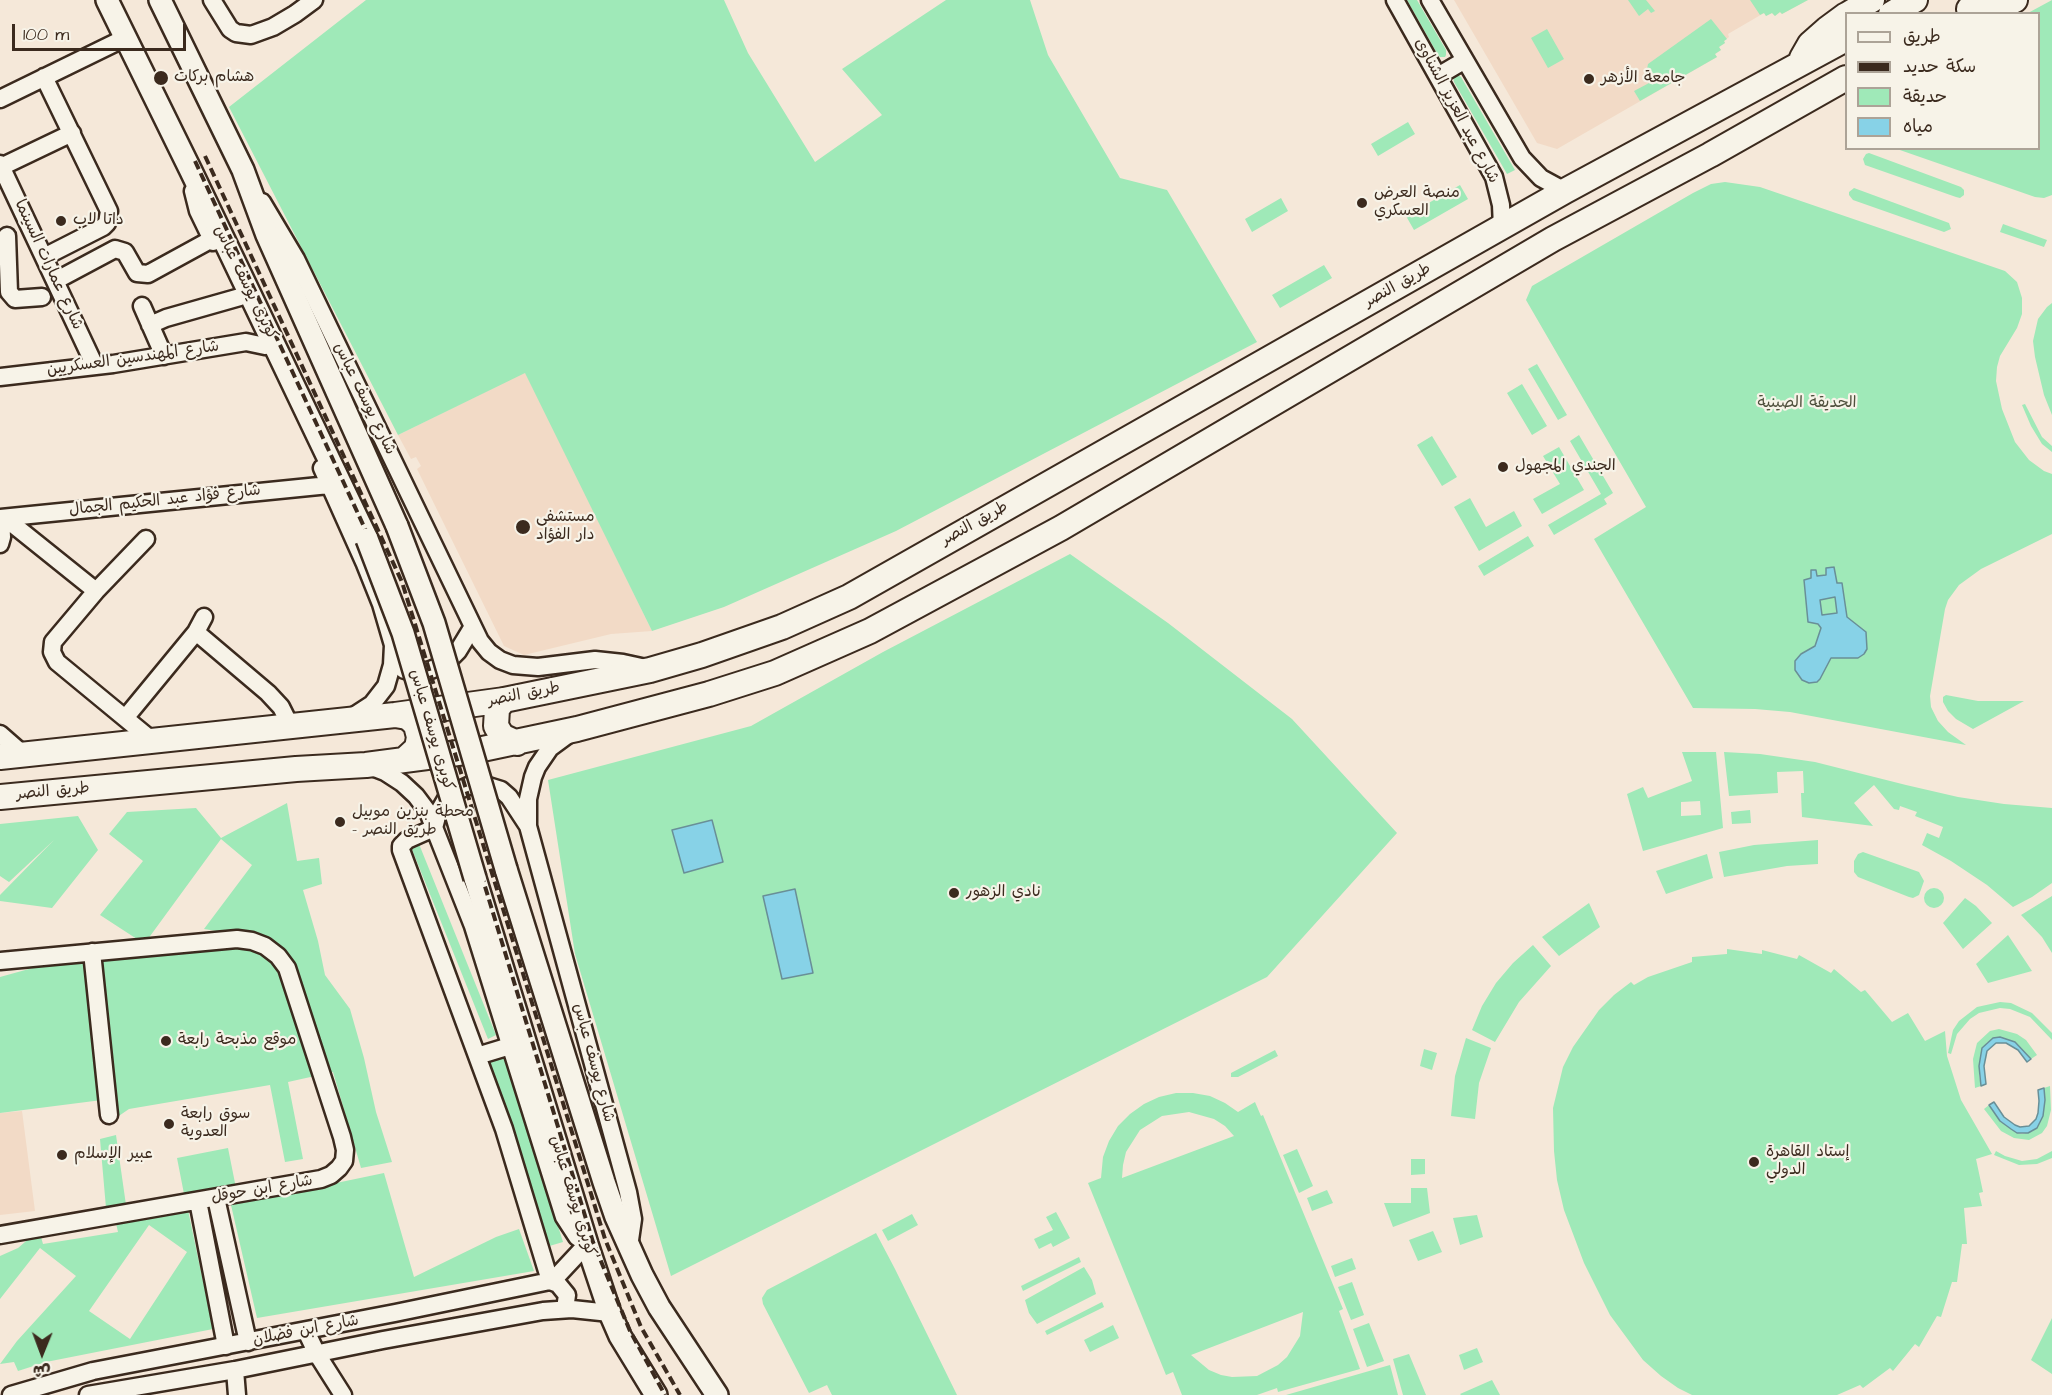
<!DOCTYPE html>
<meta charset="utf-8">
<style>
body{margin:0}
#map{position:relative;width:2052px;height:1395px;overflow:hidden;background:#f5e8d9;font-family:"Architects Daughter","Playpen Sans Arabic",sans-serif}
canvas{display:block}
.legend{position:absolute;left:1845px;top:12px;width:195px;height:138px;box-sizing:border-box;background:#f7f3e8;border:2px solid #aca397;margin:0;padding:8px 10px;list-style:none;font-size:18px;color:#3b2a1e}
.legend li{display:flex;align-items:center;gap:12px;height:30px}
.legend b{width:30px;border:2px solid #aca397}
.north{position:absolute;left:12px;top:1323px;width:60px;height:60px;-webkit-text-stroke:4px #f7f3e8;paint-order:stroke;rotate:181deg;font-size:16px;font-weight:700;line-height:24px;text-align:center;color:#3b2a1e}
.north::after{content:'';display:block;margin:auto;width:21px;height:27px;background:#3b2a1e;clip-path:polygon(50% 0,100% 100%,50% 72%,0 100%)}
.scale{position:absolute;left:12px;top:24px;width:174px;height:27px;box-sizing:border-box;border:3px solid #3b2a1e;border-top:0;padding-left:8px;font-size:18px;line-height:21px;white-space:nowrap;color:#3b2a1e;-webkit-text-stroke:4px #f7f3e8;paint-order:stroke}
</style>
<div id="map">
<canvas width="2052" height="1395"></canvas>
<ul class="legend">
<li><b style="height:8px;background:#f7f3e8"></b>طريق</li>
<li><b style="height:8px;background:#3b2a1e"></b>سكة حديد</li>
<li><b style="height:16px;background:#9fe9b8"></b>حديقة</li>
<li><b style="height:16px;background:#87d2e7"></b>مياه</li>
</ul>
<div class="north">ش</div>
<div class="scale">100 m</div>
</div>
<script>
const c = document.querySelector('canvas').getContext('2d');
c.lineJoin = 'round';
function fill(path, color) { c.fillStyle = color; c.fill(path, 'evenodd'); }
const poly = rows => new Path2D(rows.map(r => 'M' + r).join(''));
function strokePath(path, color, width, dash) { c.strokeStyle = color; c.lineWidth = width; c.lineCap = dash ? 'butt' : 'round'; c.setLineDash(dash || []); c.stroke(path); }
function label(font, color, halo, rows, align = 'center') {
  c.font = font + ' "Architects Daughter","Playpen Sans Arabic",sans-serif'; c.lineWidth = 4.5; c.setLineDash([]); c.textBaseline = 'middle'; c.strokeStyle = halo; c.fillStyle = color; for (const [text, x, y, turn = 0] of rows) {
    c.save(); c.translate(x, y); c.rotate((+turn || 0) * Math.PI / 180); c.textAlign = isNaN(turn) ? turn : align; if (halo) c.strokeText(text, 0, 0); c.fillText(text, 0, 0); c.restore();
  }
}
const built = poly([
 [1454,0,1808,0,1782,14,1780,12,1775,16,1772,13,1766,16,1764,13,1728,34,1729,37,1724,41,1725,43,1719,47,1721,50,1715,54,1717,57,1557,149,1537,143],
 [525,372,582,487,652,631,611,634,524,655,504,646,417,469,421,466,416,457,411,459,398,435],
 [22,1111,35,1211,0,1215,0,1113]
]);
const green = poly([
 [366,0,724,0,748,53,815,162,882,115,842,69,946,0,1030,0,1048,55,1120,178,1167,190,1257,342,896,531,724,607,652,631,525,373,398,435,229,107],
 [1407,0,1417,0,1446,50,1446,55,1445,57,1440,57,1438,55],
 [1628,0,1646,0,1655,11,1651,13,1648,9,1639,16],
 [1750,0,1808,0,1782,14,1780,12,1775,16,1772,13,1766,16,1764,13,1760,15],
 [2052,0,2052,195,2044,198,2035,197,1897,149,2038,148,2038,14,2028,13],
 [1711,19,1727,39,1724,41,1725,43,1719,47,1721,50,1715,54,1717,57,1640,101,1634,91,1651,82,1652,78,1647,69,1648,64],
 [1547,29,1564,59,1548,68,1531,38],
 [1456,74,1461,77,1515,170,1507,174,1454,82,1453,76],
 [1408,122,1415,134,1378,156,1371,144],
 [1869,153,1961,187,1964,190,1964,195,1960,198,1956,197,1865,165,1863,159,1866,154],
 [1725,182,1760,187,2005,271,2017,282,2022,298,2022,314,2017,328,2000,356,1997,367,1996,381,2002,409,2015,442,2029,460,2044,471,2052,474,2052,534,1981,569,1959,585,1948,600,1945,609,1930,696,1931,707,1938,721,1948,732,1966,745,1790,712,1755,709,1693,708,1594,539,1646,507,1526,300,1532,286,1693,193,1711,184],
 [1460,185,1468,199,1414,230,1406,216],
 [1854,188,1949,223,1951,229,1944,232,1853,200,1849,195,1849,192],
 [1281,198,1288,211,1252,232,1245,219],
 [2003,224,2047,240,2044,247,2000,232],
 [1324,265,1332,278,1280,308,1272,295],
 [2052,303,2052,415,2044,395,2035,357,2033,341,2038,319,2047,307],
 [1537,364,1567,415,1558,420,1528,369],
 [1522,384,1547,426,1532,435,1507,393],
 [2025,404,2042,437,2052,446,2052,452,2042,444,2031,426,2022,405],
 [1579,435,1613,493,1604,499,1607,504,1554,535,1548,525,1601,494,1570,441],
 [1432,436,1457,477,1442,486,1417,445],
 [1559,447,1584,490,1542,514,1533,499,1560,484,1543,456],
 [1470,498,1486,527,1514,511,1522,526,1479,551,1454,507],
 [1528,536,1534,546,1484,576,1478,566],
 [1070,554,1168,623,1292,719,1397,833,1267,977,671,1276,575,954,548,780,751,726,883,652],
 [1946,695,1978,701,2024,701,1973,729,1956,719,1948,711,1943,702,1943,697],
 [1682,752,1716,752,1723,828,1643,851,1627,794,1643,787,1648,798,1692,781],
 [1700,801,1701,815,1681,816,1681,802],
 [1724,752,1760,754,1815,762,1906,785,1958,797,2004,804,2052,808,2052,883,2032,897,2013,907,1987,885,1951,861,1922,845,1927,833,1939,838,1943,827,1915,816,1917,812,1900,806,1899,810,1894,809,1874,785,1854,803,1873,826,1802,817,1801,793,1804,793,1803,771,1777,772,1778,793,1729,796],
 [287,803,297,861,319,858,322,884,303,890,318,941,325,975,350,1009,364,1058,376,1112,392,1162,361,1168,333,1072,288,1082,303,1159,285,1162,270,1085,129,1109,110,1122,102,1100,0,1113,0,977,94,951,143,943,100,915,143,861,109,834,127,812,196,808,221,838],
 [221,839,252,865,204,929,223,932,145,943],
 [1750,810,1751,823,1732,824,1731,812],
 [78,816,98,850,52,908,0,901,0,895,54,840,9,882,0,876,0,824],
 [1818,840,1818,864,1787,866,1724,877,1719,852,1754,845],
 [419,844,496,1035,488,1039,411,847],
 [1863,852,1919,872,1924,881,1919,895,1913,898,1909,897,1858,877,1854,872,1854,861,1858,854],
 [1707,854,1713,878,1666,894,1656,871],
 '1924 898a10 10 0 1 1 20 0a10 10 0 1 1-20 0Z',
 [2052,896,2052,953,2042,937,2021,915],
 [1965,898,1976,906,1992,923,1963,949,1943,923],
 [1589,903,1600,927,1559,956,1542,937],
 [2008,935,2032,971,1988,983,1976,964],
 [1533,945,1551,966,1519,1002,1495,1042,1472,1030,1482,1006,1496,983,1513,963],
 [1727,949,1762,954,1762,950,1797,959,1799,955,1831,973,1834,969,1861,992,1865,990,1892,1022,1908,1013,1925,1041,1945,1031,1947,1056,1961,1100,1992,1154,1976,1159,1983,1192,1979,1193,1982,1206,1964,1208,1967,1244,1962,1244,1957,1282,1952,1282,1941,1317,1937,1316,1919,1347,1915,1344,1893,1371,1890,1368,1863,1388,1860,1385,1837,1395,1692,1395,1678,1388,1661,1376,1643,1360,1610,1315,1584,1263,1564,1210,1557,1180,1554,1151,1553,1108,1563,1067,1573,1047,1599,1010,1614,995,1631,982,1634,985,1648,977,1692,962,1692,957,1727,954],
 [2000,1002,2011,1003,2032,1013,2052,1033,2052,1040,2030,1017,2010,1009,2000,1008,1979,1013,1970,1019,1957,1034,1951,1054,1948,1053,1953,1030,1959,1021,1977,1007],
 [1999,1029,2017,1034,2026,1040,2037,1055,2031,1059,2015,1042,1987,1042,1979,1075,1981,1086,1975,1088,1973,1059,1977,1043,1990,1031],
 [1466,1038,1491,1048,1479,1083,1475,1119,1451,1116,1455,1076],
 [1424,1049,1437,1053,1432,1070,1420,1066],
 [1275,1050,1278,1056,1238,1077,1231,1077,1231,1073],
 [505,1056,563,1242,546,1247,488,1061],
 [2050,1086,2051,1110,2047,1126,2042,1133,2029,1140,2014,1138,2001,1131,1984,1109,1989,1105,2000,1121,2017,1133,2022,1134,2033,1131,2040,1123,2045,1100,2044,1088],
 [1176,1093,1193,1093,1210,1096,1225,1103,1238,1112,1255,1102,1261,1116,1263,1115,1343,1309,1339,1311,1360,1369,1278,1392,1277,1388,1257,1395,1182,1395,1173,1372,1166,1375,1088,1183,1101,1178,1103,1157,1109,1141,1118,1126,1130,1114,1144,1104,1159,1097],
 [1189,1112,1214,1119,1225,1126,1234,1136,1122,1178,1123,1165,1126,1152,1140,1130,1162,1116],
 [1303,1312,1300,1336,1287,1357,1278,1365,1257,1376,1232,1377,1221,1375,1209,1370,1191,1355],
 [116,1135,126,1205,106,1208,100,1139],
 [228,1148,236,1188,185,1199,177,1158],
 [1297,1149,1313,1186,1299,1193,1283,1155],
 [1996,1151,2005,1156,2022,1161,2037,1159,2052,1151,2052,1158,2037,1164,2019,1165,1994,1155],
 [1411,1159,1425,1159,1425,1174,1411,1175],
 [384,1173,414,1277,496,1237,519,1229,534,1271,257,1318,231,1205],
 [1411,1188,1427,1188,1430,1213,1393,1227,1384,1203,1411,1203],
 [1327,1190,1333,1203,1312,1211,1307,1198],
 [188,1210,213,1329,46,1362,18,1371,14,1362,0,1364,17,1341,76,1276,40,1248,0,1299,0,1256,18,1248,39,1230,43,1244,118,1232,115,1219],
 [149,1225,187,1252,130,1339,89,1311],
 [1056,1212,1070,1238,1053,1247,1051,1243,1039,1249,1034,1239,1053,1230,1046,1217],
 [912,1214,918,1225,888,1241,882,1230],
 [1477,1215,1483,1237,1460,1245,1453,1218],
 [1433,1231,1442,1252,1418,1261,1409,1240],
 [876,1233,895,1269,957,1395,832,1395,827,1385,809,1393,763,1304,762,1298,767,1290],
 [1079,1257,1081,1262,1023,1291,1021,1286],
 [1352,1258,1356,1269,1335,1277,1331,1266],
 [1084,1267,1092,1280,1096,1294,1037,1324,1029,1313,1025,1300],
 [1352,1282,1364,1315,1351,1320,1338,1287],
 [1102,1302,1104,1307,1047,1335,1045,1331],
 [2052,1318,2052,1374,2031,1360],
 [1369,1323,1384,1361,1367,1367,1353,1329],
 [1113,1325,1119,1338,1090,1352,1084,1340],
 [1477,1348,1483,1362,1464,1370,1459,1355],
 [1409,1354,1426,1395,1403,1395,1393,1359],
 [1390,1365,1398,1395,1286,1395],
 [1492,1380,1500,1395,1461,1395,1460,1394]
]);
const water = poly([
 [1834,567,1837,583,1842,583,1847,617,1866,632,1867,649,1864,654,1858,658,1831,658,1820,679,1817,682,1809,683,1802,680,1795,670,1795,661,1801,654,1815,646,1821,628,1818,624,1808,622,1804,580,1811,578,1811,570,1816,570,1817,576,1826,575,1826,568,1834,567],
 [1835,597,1837,613,1822,615,1820,600,1835,597],
 [712,820,723,862,684,873,672,830,712,820],
 [795,889,813,973,782,979,763,896,795,889],
 [2000,1037,2015,1042,2031,1059,2027,1062,2018,1050,2006,1043,1996,1043,1987,1051,1984,1066,1986,1084,1981,1086,1979,1066,1982,1048,1993,1038,2000,1037],
 [2044,1088,2045,1100,2043,1116,2037,1128,2028,1133,2017,1133,2011,1129,2000,1121,1989,1105,1994,1102,2004,1117,2015,1125,2020,1127,2029,1126,2036,1119,2038,1113,2039,1101,2038,1090,2044,1088]
]);
const minor = poly([
 [212,0,230,29,236,33,251,35,273,27,295,14,314,0],
 [1395,0,1494,177,1501,205,1502,227],
 [1430,0,1522,158,1541,178,1565,191],
 [1438,76,1465,60],
 [0,99,125,38],
 [0,164,95,366],
 [1,167,72,133],
 [193,191,198,211,213,242],
 [262,202,296,259,480,641,489,652,500,660,513,665,538,667,595,660,623,663,646,668],
 [7,236,9,292,15,299,42,297],
 [44,257,103,227,107,223,109,211,44,77],
 [55,281,115,249,125,252,137,273,148,274,212,239],
 [142,306,164,356],
 [150,325,166,318,240,297],
 [0,377,113,364,246,342,265,346],
 [322,468,365,564,381,604,393,645,392,665,386,686,372,704,352,717],
 [0,518,329,485],
 [5,518,96,591],
 [146,539,96,591,53,642,52,652,57,662,154,742],
 [0,544,2,537,1,518],
 [196,632,268,693,281,707,291,727],
 [404,670,428,671,445,664,458,651,472,628],
 [126,717,196,632,204,617],
 [0,734,24,755],
 [569,734,550,748,537,767,533,777,528,799,528,826,628,1192,633,1219,629,1247],
 [528,826,509,797,501,790,485,785,468,786,453,793,446,799,438,813,434,828,407,840,401,846,401,850,504,1129,550,1281,558,1284,567,1295,565,1309],
 [92,952,109,1115],
 [0,961,237,939,252,941,265,946,278,956,287,968,342,1137,345,1150,344,1161,339,1168,331,1175,321,1179,0,1235],
 [477,1056,510,1046],
 [216,1198,248,1342],
 [198,1201,226,1346],
 [306,1331,317,1354,343,1395],
 [235,1370,237,1395],
 [11,1395,93,1371,395,1313,550,1281,559,1274,587,1244,577,1237,564,1217,473,926,428,812,416,796,402,783,385,772,367,765],
 [88,1395,235,1370,383,1340,543,1311,572,1309,610,1313]
]);
const major = poly([
 [107,0,191,171,367,539],
 [160,0,243,170,267,235,397,526],
 [506,869,604,1182,616,1217,642,1275,659,1307,717,1395],
 [475,878,587,1244,610,1313,620,1336,656,1395]
]);
const highway = poly([
 [1969,9,2003,6,2015,0],
 [1848,14,1872,0],
 [1891,14,1915,0],
 [1802,58,1810,44,1827,29,1846,15],
 [504,700,497,709,496,726,502,736,517,743],
 [395,715,407,717,412,721,416,725,419,737,417,748,404,760],
 [0,757,395,715,504,700,650,670,702,655,782,627,849,597,1565,191,1846,39],
 [0,797,296,769,366,765,473,751,577,729,709,694,775,673,870,631,1061,528,1553,239,1710,155,1846,78]
]);
const rail = poly([
 [205,156,402,582,605,1239,641,1327,680,1395],
 [195,161,391,585,422,679,593,1242,630,1331,665,1395]
]);
const majorBridge = poly([
 [397,526,434,623,506,869],
 [367,539,403,633,475,878]
]);
const markers = [
 [161,78,8,"#3b2a1e"],
 [1589,79,6,"#3b2a1e"],
 [1362,203,6,"#3b2a1e"],
 [61,221,6,"#3b2a1e"],
 [1503,467,6,"#3b2a1e"],
 [523,527,8,"#3b2a1e"],
 [340,822,6,"#3b2a1e"],
 [954,893,6,"#3b2a1e"],
 [166,1041,6,"#3b2a1e"],
 [169,1124,6,"#3b2a1e"],
 [62,1155,6,"#3b2a1e"],
 [1754,1162,6,"#3b2a1e"]
];
const poiNames = [
 ["هشام بركات",174,78],
 ["جامعة الأزهر",1601,79],
 ["منصة العرض",1374,194],
 ["العسكري",1374,212],
 ["داتا لاب",73,221],
 ["الجندي المجهول",1515,467],
 ["مستشفى",536,518],
 ["دار الفؤاد",536,536],
 ["محطة بنزين موبيل",352,813],
 ["- طريق النصر",352,831],
 ["نادي الزهور",966,893],
 ["موقع مذبحة رابعة",178,1041],
 ["سوق رابعة",181,1115],
 ["العدوية",181,1133],
 ["إستاد القاهرة",1766,1153],
 ["الدولي",1766,1171],
 ["عبير الإسلام",74,1155]
];
const streetNames = [
 ["شارع عبد العزيز الشناوى",1456,111,62],
 ["شارع عمارات السينما",48,265,65],
 ["كوبرى يوسف عباس",245,283,64],
 ["طريق النصر",1398,286,-29],
 ["شارع المهندسين العسكريين",133,359,-8],
 ["شارع يوسف عباس",364,399,64],
 ["شارع فؤاد عبد الحكيم الجمال",165,501,-6],
 ["طريق النصر",975,524,-29],
 ["طريق النصر",524,695,-11],
 ["كوبرى يوسف عباس",431,730,74],
 ["طريق النصر",53,792,-5],
 ["شارع يوسف عباس",593,1063,75],
 ["شارع ابن حوقل",262,1190,-10],
 ["كوبرى يوسف عباس",572,1196,73],
 ["شارع ابن فضلان",306,1331,-11]
];
const parkNames = [
 ["الحديقة الصينية",1807,404]
];
fill(built, '#f2dac6');
fill(green, '#9fe9b8');
fill(water, '#87d2e7');
strokePath(water, '#698f97', 1.5);
strokePath(minor, '#3b2a1e', 21);
strokePath(major, '#3b2a1e', 26);
strokePath(highway, '#3b2a1e', 28);
strokePath(minor, '#f7f3e8', 16);
strokePath(major, '#f7f3e8', 21);
strokePath(highway, '#f7f3e8', 24);
strokePath(rail, '#3b2a1e', 4, [9, 4.5]);
strokePath(majorBridge, '#3b2a1e', 26, []);
strokePath(majorBridge, '#f7f3e8', 21);
for (const [x, y, r, color] of markers) { const dot = new Path2D(); dot.arc(x, y, r, 0, 2 * Math.PI); c.fillStyle = color; c.fill(dot); strokePath(dot, '#f7f3e8', 2); }
label('16px', '#3b2a1e', '#f7f3e8', poiNames, 'left');
label('16px', '#3b2a1e', '#f7f3e8', streetNames);
label('16px', '#4f503d', '#f7f3e8', parkNames);
</script>
